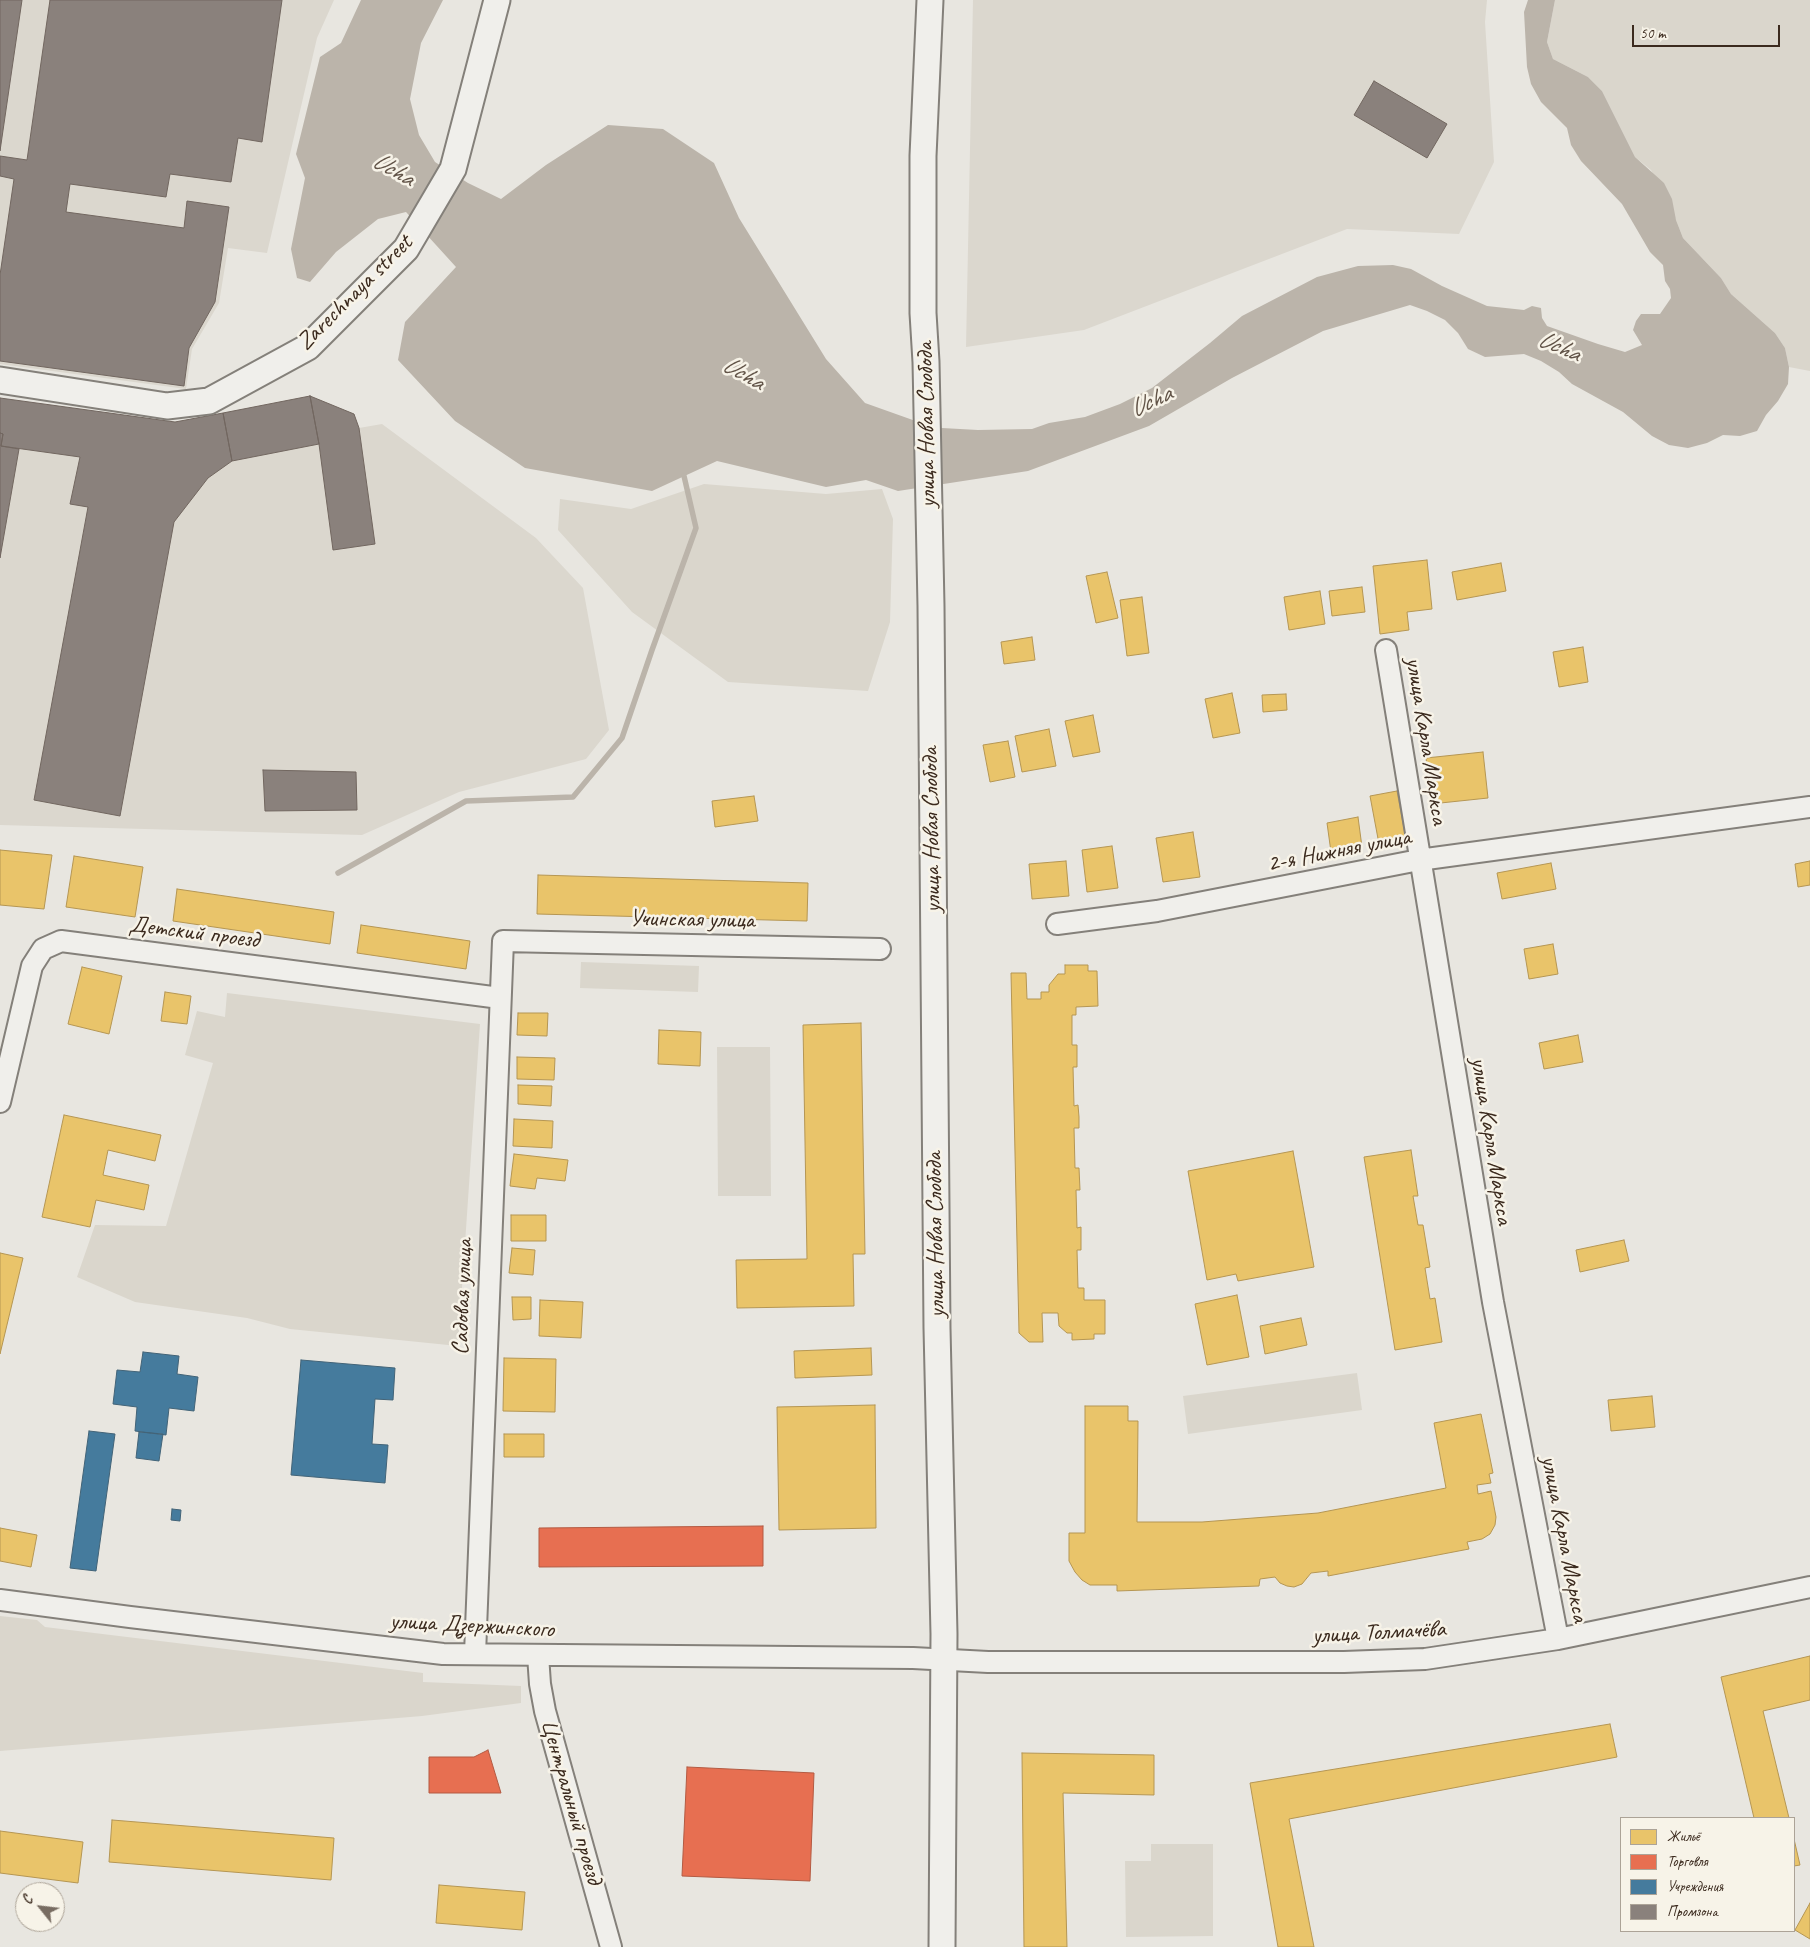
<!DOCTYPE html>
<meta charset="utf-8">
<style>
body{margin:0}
#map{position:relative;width:1810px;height:1947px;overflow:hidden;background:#e8e6e0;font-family:Caveat,sans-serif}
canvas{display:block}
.legend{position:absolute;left:1620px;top:1817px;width:175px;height:115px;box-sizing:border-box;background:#f7f3e8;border:1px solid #aca397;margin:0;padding:6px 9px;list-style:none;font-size:15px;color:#3b2a1e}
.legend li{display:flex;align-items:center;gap:10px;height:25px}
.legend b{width:25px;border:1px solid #aca397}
.north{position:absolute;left:15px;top:1882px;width:50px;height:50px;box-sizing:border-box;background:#f7f3e8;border:1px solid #aca397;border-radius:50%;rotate:299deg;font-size:14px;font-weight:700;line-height:20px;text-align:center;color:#3b2a1e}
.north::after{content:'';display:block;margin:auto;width:18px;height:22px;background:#786c62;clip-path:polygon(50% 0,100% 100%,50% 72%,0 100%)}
.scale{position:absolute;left:1632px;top:25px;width:148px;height:22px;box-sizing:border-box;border:2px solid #3b2a1e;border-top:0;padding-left:6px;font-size:15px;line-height:18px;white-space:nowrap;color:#3b2a1e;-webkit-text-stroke:4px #f7f3e8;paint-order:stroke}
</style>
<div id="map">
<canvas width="1810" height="1947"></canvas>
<ul class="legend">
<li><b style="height:14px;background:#e9c46a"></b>Жильё</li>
<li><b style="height:14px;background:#e76f51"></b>Торговля</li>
<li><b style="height:14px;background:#457b9d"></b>Учреждения</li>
<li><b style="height:14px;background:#8a817c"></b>Промзона</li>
</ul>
<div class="north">С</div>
<div class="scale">50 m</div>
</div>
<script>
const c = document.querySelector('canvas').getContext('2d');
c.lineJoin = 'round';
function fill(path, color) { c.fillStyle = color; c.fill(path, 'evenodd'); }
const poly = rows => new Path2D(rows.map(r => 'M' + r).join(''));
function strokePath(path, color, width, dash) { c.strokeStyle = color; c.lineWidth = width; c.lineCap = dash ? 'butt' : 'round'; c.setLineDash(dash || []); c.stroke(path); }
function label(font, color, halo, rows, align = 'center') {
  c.font = font + ' Caveat,sans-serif'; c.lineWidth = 5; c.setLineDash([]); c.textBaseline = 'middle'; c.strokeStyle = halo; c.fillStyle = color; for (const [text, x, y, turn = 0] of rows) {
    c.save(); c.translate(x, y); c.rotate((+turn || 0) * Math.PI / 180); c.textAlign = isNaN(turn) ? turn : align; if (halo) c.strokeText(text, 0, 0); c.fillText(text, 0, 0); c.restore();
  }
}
const built = poly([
 [0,0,334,0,317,38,267,253,228,248,219,303,192,349,186,389,0,364],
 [973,0,1487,0,1485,22,1494,162,1459,234,1347,229,1084,330,966,347],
 [310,396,354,414,359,428,382,424,536,538,583,588,609,730,586,759,459,792,362,835,0,825,0,398,175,422]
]);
const green = poly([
 [1555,0,1810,0,1810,371,1789,367,1785,348,1775,333,1731,294,1721,278,1683,238,1676,220,1651,170,1635,157,1602,91,1588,77,1553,59,1547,42],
 [704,484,826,494,882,489,893,519,890,622,868,691,728,682,632,612,558,530,560,499,631,509],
 [581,962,699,966,698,992,580,988],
 [227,993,480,1024,458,1346,290,1329,247,1318,135,1302,77,1277,95,1225,166,1226,213,1063,185,1055,197,1011,225,1017],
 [717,1047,770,1047,771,1196,718,1196],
 [1357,1373,1362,1410,1188,1434,1183,1396],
 [0,1616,37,1620,45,1627,423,1673,423,1682,521,1686,521,1703,422,1716,0,1751],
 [1151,1844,1213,1844,1213,1936,1126,1937,1125,1861,1151,1861]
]);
const water = poly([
 [361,0,443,0,421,43,410,99,419,135,435,162,468,183,501,199,546,165,608,125,663,129,714,163,739,218,826,359,865,403,924,424,942,428,978,430,1032,429,1049,423,1085,417,1120,404,1152,388,1210,343,1242,316,1317,277,1358,266,1393,265,1411,269,1442,286,1487,306,1524,310,1532,306,1541,308,1542,318,1547,326,1598,344,1625,352,1642,345,1633,330,1636,321,1641,314,1660,314,1671,298,1670,289,1665,281,1663,265,1650,252,1622,204,1581,161,1571,145,1567,128,1541,102,1531,84,1527,67,1524,12,1528,0,1555,0,1547,42,1553,59,1588,77,1602,91,1635,157,1664,183,1672,199,1676,220,1683,238,1721,278,1731,294,1775,333,1785,348,1789,367,1788,384,1778,401,1766,415,1757,431,1740,436,1723,435,1707,443,1688,448,1669,445,1652,436,1623,412,1572,384,1559,372,1541,361,1524,354,1485,357,1468,349,1458,333,1445,320,1427,311,1410,305,1323,331,1232,378,1149,426,1028,471,898,491,866,480,826,487,717,461,652,491,525,468,455,421,398,360,405,322,456,267,406,212,378,219,336,252,310,282,297,278,291,249,305,178,296,154,320,57,341,43]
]);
const homes = poly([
 [1427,560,1432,609,1407,612,1409,630,1380,634,1373,566,1427,560],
 [1501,563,1506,591,1457,600,1452,572,1501,563],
 [1107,572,1118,618,1096,623,1086,576,1107,572],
 [1362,587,1365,612,1332,616,1329,591,1362,587],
 [1320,591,1325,624,1289,630,1284,597,1320,591],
 [1142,597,1149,653,1127,656,1120,600,1142,597],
 [1032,637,1035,660,1004,664,1001,642,1032,637],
 [1583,647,1588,682,1559,687,1553,652,1583,647],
 [1232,693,1240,733,1213,738,1205,699,1232,693],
 [1286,694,1287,710,1263,712,1262,695,1286,694],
 [1093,715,1100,752,1073,757,1065,721,1093,715],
 [1049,729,1056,766,1022,772,1015,736,1049,729],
 [1008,741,1015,777,990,782,983,745,1008,741],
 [1483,752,1488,798,1431,804,1426,758,1483,752],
 [1397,791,1406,839,1379,844,1370,796,1397,791],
 [754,796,758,821,715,827,712,801,754,796],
 [1358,817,1362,847,1331,852,1327,823,1358,817],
 [1193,832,1200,877,1163,882,1156,838,1193,832],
 [1112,846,1118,888,1087,892,1082,850,1112,846],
 [0,850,52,855,44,909,0,905,0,850],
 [74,856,143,867,135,917,66,907,74,856],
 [1066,861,1069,896,1032,899,1029,864,1066,861],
 [1810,861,1810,885,1798,887,1795,864,1810,861],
 [1551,863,1556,889,1502,899,1497,873,1551,863],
 [538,875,808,883,807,921,537,914,538,875],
 [177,889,334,912,330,944,173,921,177,889],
 [361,925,470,941,466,969,357,953,361,925],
 [1553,944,1558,974,1529,979,1524,949,1553,944],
 [1065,965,1088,965,1088,971,1097,971,1098,1006,1076,1007,1076,1015,1072,1015,1072,1045,1077,1045,1077,1067,1073,1067,1074,1106,1078,1105,1079,1117,1079,1128,1074,1128,1075,1168,1079,1168,1080,1190,1076,1190,1077,1228,1081,1227,1081,1250,1077,1250,1078,1288,1084,1288,1084,1300,1105,1300,1105,1334,1094,1334,1094,1339,1072,1340,1072,1333,1067,1333,1059,1326,1058,1313,1042,1313,1043,1342,1029,1342,1019,1333,1011,973,1026,973,1027,999,1041,999,1041,992,1049,992,1049,985,1058,974,1065,974,1065,965],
 [82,967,122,976,109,1034,68,1024,82,967],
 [165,992,191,996,187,1024,161,1021,165,992],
 [518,1013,548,1013,547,1036,517,1035,518,1013],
 [861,1023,865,1254,853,1254,854,1306,737,1308,736,1260,807,1259,803,1025,861,1023],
 [659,1030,701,1032,700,1066,658,1064,659,1030],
 [1578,1035,1583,1062,1544,1069,1539,1043,1578,1035],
 [517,1057,555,1058,554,1080,517,1079,517,1057],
 [518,1085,552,1086,551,1106,518,1104,518,1085],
 [64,1115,161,1135,155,1161,108,1150,103,1175,149,1185,144,1210,96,1200,90,1227,42,1217,64,1115],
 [514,1119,553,1121,552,1148,513,1146,514,1119],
 [1411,1150,1418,1196,1413,1196,1418,1225,1423,1225,1430,1267,1425,1268,1430,1299,1435,1298,1442,1342,1395,1350,1364,1157,1411,1150],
 [1293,1151,1314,1267,1238,1281,1236,1274,1207,1280,1188,1171,1293,1151],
 [514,1154,568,1160,565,1181,537,1178,535,1189,510,1186,514,1154],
 [511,1215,546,1215,546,1241,511,1241,511,1215],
 [1624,1240,1629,1261,1580,1272,1576,1250,1624,1240],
 [512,1248,535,1250,533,1275,509,1273,512,1248],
 [0,1253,23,1258,0,1354,0,1253],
 [1237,1295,1249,1357,1207,1365,1195,1304,1237,1295],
 [512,1297,531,1297,531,1319,513,1320,512,1297],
 [540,1300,583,1302,581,1338,539,1336,540,1300],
 [1301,1318,1307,1345,1265,1354,1260,1326,1301,1318],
 [871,1348,872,1375,795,1378,794,1351,871,1348],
 [504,1358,556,1359,555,1412,503,1411,504,1358],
 [1652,1396,1655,1427,1611,1431,1608,1400,1652,1396],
 [875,1405,876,1528,779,1530,777,1407,875,1405],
 [1085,1406,1128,1406,1128,1421,1138,1421,1137,1522,1202,1522,1318,1513,1446,1488,1434,1423,1481,1414,1493,1473,1489,1474,1491,1483,1477,1485,1478,1494,1491,1491,1496,1517,1495,1525,1490,1534,1482,1539,1467,1542,1469,1549,1328,1576,1328,1571,1311,1573,1302,1584,1294,1587,1287,1586,1280,1583,1275,1577,1260,1579,1259,1586,1117,1591,1117,1585,1090,1585,1082,1580,1075,1572,1069,1561,1069,1533,1085,1533,1085,1406],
 [504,1434,544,1434,544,1457,504,1457,504,1434],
 [0,1528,37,1535,31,1567,0,1561,0,1528],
 [1810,1656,1810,1700,1763,1711,1789,1818,1754,1818,1721,1677,1810,1656],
 [1610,1724,1617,1757,1289,1819,1314,1947,1278,1947,1250,1783,1610,1724],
 [1022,1753,1154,1755,1154,1795,1063,1793,1067,1947,1024,1947,1022,1753],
 [112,1820,334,1838,331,1880,109,1862,112,1820],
 [0,1831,83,1842,78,1883,0,1873,0,1831],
 [1794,1839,1800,1865,1794,1866,1794,1839],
 [439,1885,525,1892,522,1930,436,1923,439,1885],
 [1810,1903,1810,1939,1795,1930,1810,1903]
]);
const shops = poly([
 [763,1526,763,1566,539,1567,539,1528,763,1526],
 [488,1750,501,1793,429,1793,429,1757,474,1757,488,1750],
 [687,1767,814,1773,810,1881,682,1876,687,1767]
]);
const public = poly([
 [143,1352,179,1356,177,1374,198,1377,194,1411,169,1408,166,1435,135,1431,137,1407,113,1404,117,1370,140,1372,143,1352],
 [301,1360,395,1368,393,1400,375,1399,372,1444,388,1445,385,1483,291,1475,301,1360],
 [89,1431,115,1434,96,1571,70,1568,89,1431],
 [139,1432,163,1434,159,1461,136,1458,139,1432],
 [172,1509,181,1510,180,1521,171,1520,172,1509]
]);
const industry = poly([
 [0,0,22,0,0,151,0,0],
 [50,0,282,0,262,142,238,138,231,182,170,174,166,197,70,184,66,212,184,228,187,201,229,207,215,302,189,348,184,386,0,361,0,275,14,179,0,176,0,156,27,160,50,0],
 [1374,81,1447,124,1427,158,1354,115,1374,81],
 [310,396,354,414,359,428,375,544,333,550,319,444,310,396],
 [310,396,319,444,232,461,223,413,310,396],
 [0,398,175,422,223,413,232,461,208,478,174,522,120,816,34,800,88,507,70,504,80,457,1,446,3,434,0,433,0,398],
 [0,433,3,434,1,446,19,449,0,558,0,433],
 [263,770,356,772,357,810,265,811,263,770]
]);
const stream = poly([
 [338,873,466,801,573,797,622,738,652,650,696,528,684,476]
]);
const minor = poly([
 [1386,650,1493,1302,1558,1639],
 [1057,924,1157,911,1419,860,1810,807],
 [0,1102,32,966,43,949,61,941,500,998],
 [0,1600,130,1617,443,1654,913,1658,988,1662,1344,1662,1425,1659,1558,1639,1810,1587],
 [475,1654,503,941,880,949],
 [538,1655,540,1684,545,1711,611,1947]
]);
const major = poly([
 [930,0,923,156,923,313,926,362,931,606,937,1328,944,1634,942,1947],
 [0,380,167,406,209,401,308,347,406,249,453,169,497,0]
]);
const streetNames = [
 ["Zarechnaya street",355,293,-45],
 ["улица Новая Слобода",927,425,-91],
 ["улица Карла Маркса",1426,741,81],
 ["улица Новая Слобода",932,830,-91],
 ["2-я Нижняя улица",1339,851,-11],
 ["Учинская улица",692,920,1],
 ["Детский проезд",194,933,7],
 ["улица Карла Маркса",1491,1141,81],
 ["улица Новая Слобода",936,1235,-91],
 ["Садовая улица",463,1297,-88],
 ["улица Карла Маркса",1564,1539,79],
 ["улица Дзержинского",472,1626,3],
 ["улица Толмачёва",1379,1633,-3],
 ["Центральный проезд",571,1802,74]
];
const waterNames = [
 ["Ucha",393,170,30],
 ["Ucha",1559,347,24],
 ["Ucha",743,374,30],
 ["Ucha",1151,402,-25]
];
fill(built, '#dbd7ce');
fill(green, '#dad6cc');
fill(water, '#bbb4aa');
fill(homes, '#e9c46a');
strokePath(homes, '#b59653', 1);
fill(shops, '#e76f51');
strokePath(shops, '#b35a42', 1);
fill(public, '#457b9d');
strokePath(public, '#426377', 1);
fill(industry, '#8a817c');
strokePath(industry, '#726760', 1);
strokePath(stream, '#bbb4aa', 5.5);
strokePath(minor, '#84807a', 24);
strokePath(major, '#84807a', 29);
strokePath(minor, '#f0efeb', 20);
strokePath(major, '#f0efeb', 25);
label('24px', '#3b2a1e', '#f7f3e8', streetNames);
label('italic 25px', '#615347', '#f7f3e8', waterNames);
</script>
